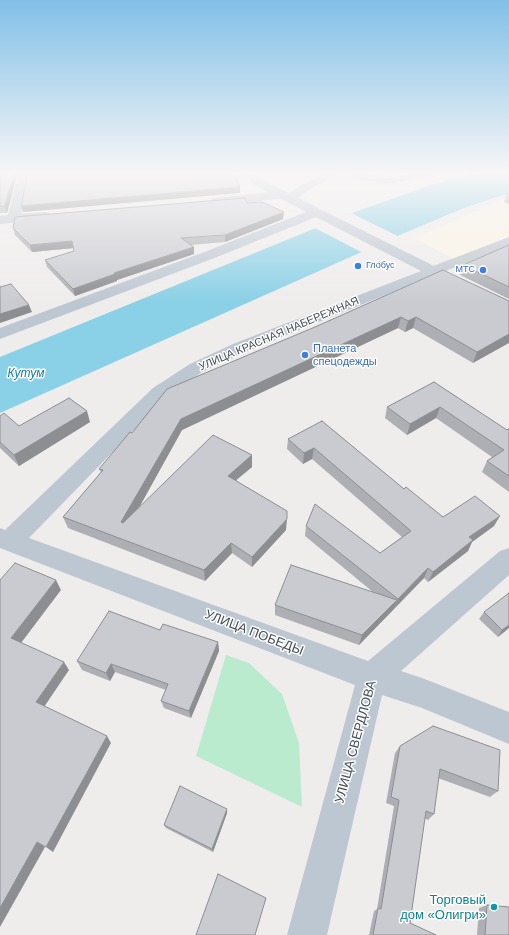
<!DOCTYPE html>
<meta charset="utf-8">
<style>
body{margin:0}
canvas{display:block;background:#efecec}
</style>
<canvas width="509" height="935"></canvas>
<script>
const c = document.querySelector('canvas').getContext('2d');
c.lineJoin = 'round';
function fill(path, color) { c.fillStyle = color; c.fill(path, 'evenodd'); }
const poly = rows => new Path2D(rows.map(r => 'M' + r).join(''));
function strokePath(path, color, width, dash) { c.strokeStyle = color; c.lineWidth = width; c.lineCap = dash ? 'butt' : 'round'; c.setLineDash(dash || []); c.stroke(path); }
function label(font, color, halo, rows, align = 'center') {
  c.font = font + ' Arial,sans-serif'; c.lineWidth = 3; c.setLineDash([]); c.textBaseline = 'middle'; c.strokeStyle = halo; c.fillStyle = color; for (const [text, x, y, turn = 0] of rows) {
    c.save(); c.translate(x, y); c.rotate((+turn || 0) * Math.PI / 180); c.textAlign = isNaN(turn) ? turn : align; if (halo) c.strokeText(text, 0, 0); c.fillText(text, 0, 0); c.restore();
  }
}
const commercial = poly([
 [509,197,509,238,456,260,414,238]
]);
const green = poly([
 [226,655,249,663,282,694,299,743,302,807,196,756]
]);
const water = poly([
 [479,172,509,172,509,193,464,208,402,234,0,413,0,357,355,212,431,185]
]);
const pier = poly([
 [349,212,400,237,363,253,313,227]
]);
const minor = poly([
 [19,172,29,172,21,214,45,212,49,213,51,216,49,219,0,224,0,216,8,215,19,172],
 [342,172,359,172,387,178,421,172,441,172,436,175,387,184,363,180,343,174,342,172],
 [282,191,286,192,288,195,286,198,216,206,212,205,210,202,212,199,216,198,282,191],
 [509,237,509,246,438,274,433,275,428,274,426,271,428,268,509,237]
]);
const secondary = poly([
 [243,172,254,172,261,180,289,193,303,184,328,172,342,172,341,174,311,188,298,198,446,272,448,275,446,278,441,279,432,276,245,352,202,372,167,396,29,538,368,661,500,551,509,548,509,575,401,671,422,678,509,712,509,744,422,708,382,695,327,935,287,935,355,685,0,548,0,528,5,530,153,388,190,364,233,344,421,271,316,217,217,257,0,339,0,328,207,251,306,212,253,184,243,172]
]);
const wall = poly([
 [0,172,18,172,7,213,0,213],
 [366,172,388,172,376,174],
 [509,192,509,204,504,202,507,193],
 [247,203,283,219,225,242,190,245,194,247,194,254,117,280,117,281,75,296,47,267,45,260,74,251,74,248,32,252,15,235,13,228],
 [509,245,509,299,460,275,463,265],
 [509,301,473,363,413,328,405,332,398,328,182,430,138,509,252,455,252,467,236,480,286,530,252,567,232,553,205,581,68,528,63,517,101,472,99,469,132,433,315,327],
 [434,382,507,430,509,428,509,492,482,472,487,461,492,457,436,418,407,435,385,418,387,407],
 [0,416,19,426,90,422,19,466,0,448],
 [322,421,404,489,443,517,494,526,472,542,468,551,428,582,424,578,359,645,275,615,275,605,373,592,305,536,306,526,380,553,402,537,312,459,303,464,287,449,288,439],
 [509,593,509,628,498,637,479,619,484,612],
 [160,630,218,642,219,651,191,718,164,708,161,701,166,690,115,672,110,681,82,670,77,661],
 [400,746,498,791,490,797,438,778,434,814,428,820,424,818,410,923,436,935,369,935,374,911,377,909,394,806,386,803,395,753],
 [227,809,227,813,213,852,166,828,164,825],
 [487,905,509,935,477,935,479,908]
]);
const shadedWall = poly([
 [14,172,18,172,7,213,5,206],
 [377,172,388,172,376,174],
 [240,187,240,193,23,212,21,206],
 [284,212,283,219,225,242,225,235],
 [72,241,74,248,32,252,30,245],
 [194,247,194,254,117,280,117,281,75,296,73,289,114,273],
 [29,305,32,312,0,323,0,314],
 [401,317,398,328,182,430,125,533,121,522,181,419],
 [416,317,413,328,405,332,408,321],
 [509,334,509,343,473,363,477,352],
 [440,407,436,418,407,435,410,424],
 [87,411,90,422,19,466,14,455],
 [314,448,312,459,303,464,304,453],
 [252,455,252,467,228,487,228,476],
 [500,516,494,526,472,542,468,551,428,582,433,572,469,537],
 [287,519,286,530,252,567,252,557],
 [231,543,232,553,205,581,204,570],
 [428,568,424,578,394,609,398,599],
 [56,580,61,590,18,647,11,638],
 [397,600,394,609,359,645,362,635],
 [509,625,509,628,498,637,502,630],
 [218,642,219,651,191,718,189,711],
 [64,662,69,670,42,710,36,702],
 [111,664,115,672,110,681,106,673],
 [107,736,111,743,53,852,46,847],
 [227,809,227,813,213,852,212,849],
 [37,842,45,847,0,927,0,908]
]);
const building = poly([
 [0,172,14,172,5,206,0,206,0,172],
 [28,172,233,172,240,187,21,206,28,172],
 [245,198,247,203,262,202,284,212,225,235,181,238,194,247,114,273,115,274,73,289,45,260,74,251,72,241,30,245,13,228,15,217,245,198],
 [509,245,509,287,463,265,509,245],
 [443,270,509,301,509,334,477,352,416,317,408,321,401,317,181,419,121,522,123,523,213,435,252,455,228,476,287,511,287,519,252,557,231,543,204,570,63,517,103,470,99,469,130,432,132,433,167,389,315,327,443,270],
 [11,284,29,305,0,314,0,287,11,284],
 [434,382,507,430,509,428,509,476,487,461,504,450,440,407,410,424,387,407,434,382],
 [69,398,87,411,14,455,0,442,0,416,4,413,19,426,69,398],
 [322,421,404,489,406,487,443,517,475,496,500,516,469,537,473,540,433,572,428,568,398,599,306,526,315,504,380,553,411,531,314,448,304,453,288,439,322,421],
 [15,563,56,580,11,638,64,662,36,702,107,736,46,847,37,842,0,908,0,580,15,563],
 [291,565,397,600,362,635,275,605,291,565],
 [509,593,509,625,502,630,484,612,509,593],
 [109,611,160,630,163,624,218,642,189,711,161,701,168,684,111,664,106,673,77,661,109,611],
 [433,726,500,750,498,791,440,769,434,814,426,811,410,923,436,935,373,935,378,908,381,909,399,800,391,797,400,746,433,726],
 [180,786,227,809,212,849,164,825,180,786],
 [218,874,266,898,255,935,196,935,218,874],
 [487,905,509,907,509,935,485,935,487,905]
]);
const markers = [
 [358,266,4,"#3f7fe0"],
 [483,270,4,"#3f7fe0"],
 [305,355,4,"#3f7fe0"],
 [494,907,4,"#0f9aa8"]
];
const farShopnames = [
 ["Глобус",366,266],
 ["МТС",475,270,"right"]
];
const streetNames = [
 ["УЛИЦА КРАСНАЯ НАБЕРЕЖНАЯ",279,334,-23]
];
const shopNames = [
 ["Планета",313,349],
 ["спецодежды",313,362]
];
const waterNames = [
 ["Кутум",26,374]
];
const nearStreetnames = [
 ["УЛИЦА ПОБЕДЫ",254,633,21],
 ["УЛИЦА СВЕРДЛОВА",356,742,-75]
];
const nearCulturenames = [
 ["Торговый",486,900],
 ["дом «Олигри»",486,915]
];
fill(commercial, '#faf5e4');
fill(green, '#bbebcf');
fill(water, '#8ad0e6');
fill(pier, '#efecec');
fill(minor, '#bdc6ce');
fill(secondary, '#bdc7d2');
fill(wall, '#adafb4');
fill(shadedWall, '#8d8e92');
fill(building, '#c9cbd1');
strokePath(building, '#8d8e92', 1);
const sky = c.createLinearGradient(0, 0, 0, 303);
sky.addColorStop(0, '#82bfe7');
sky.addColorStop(0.57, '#f8f6f6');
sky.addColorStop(1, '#f8f6f600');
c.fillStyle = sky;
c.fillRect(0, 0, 509, 303);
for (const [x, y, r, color] of markers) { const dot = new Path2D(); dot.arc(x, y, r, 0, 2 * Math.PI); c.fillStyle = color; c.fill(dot); strokePath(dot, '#fff', 1.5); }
label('9px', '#366cbe', '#fff', farShopnames, 'left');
label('11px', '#454f58', '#fff', streetNames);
label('11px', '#366cbe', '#fff', shopNames, 'left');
label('italic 12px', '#137b9e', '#fff', waterNames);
label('13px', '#454f58', '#fff', nearStreetnames);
label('13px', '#0d838f', '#fff', nearCulturenames, 'right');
</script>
